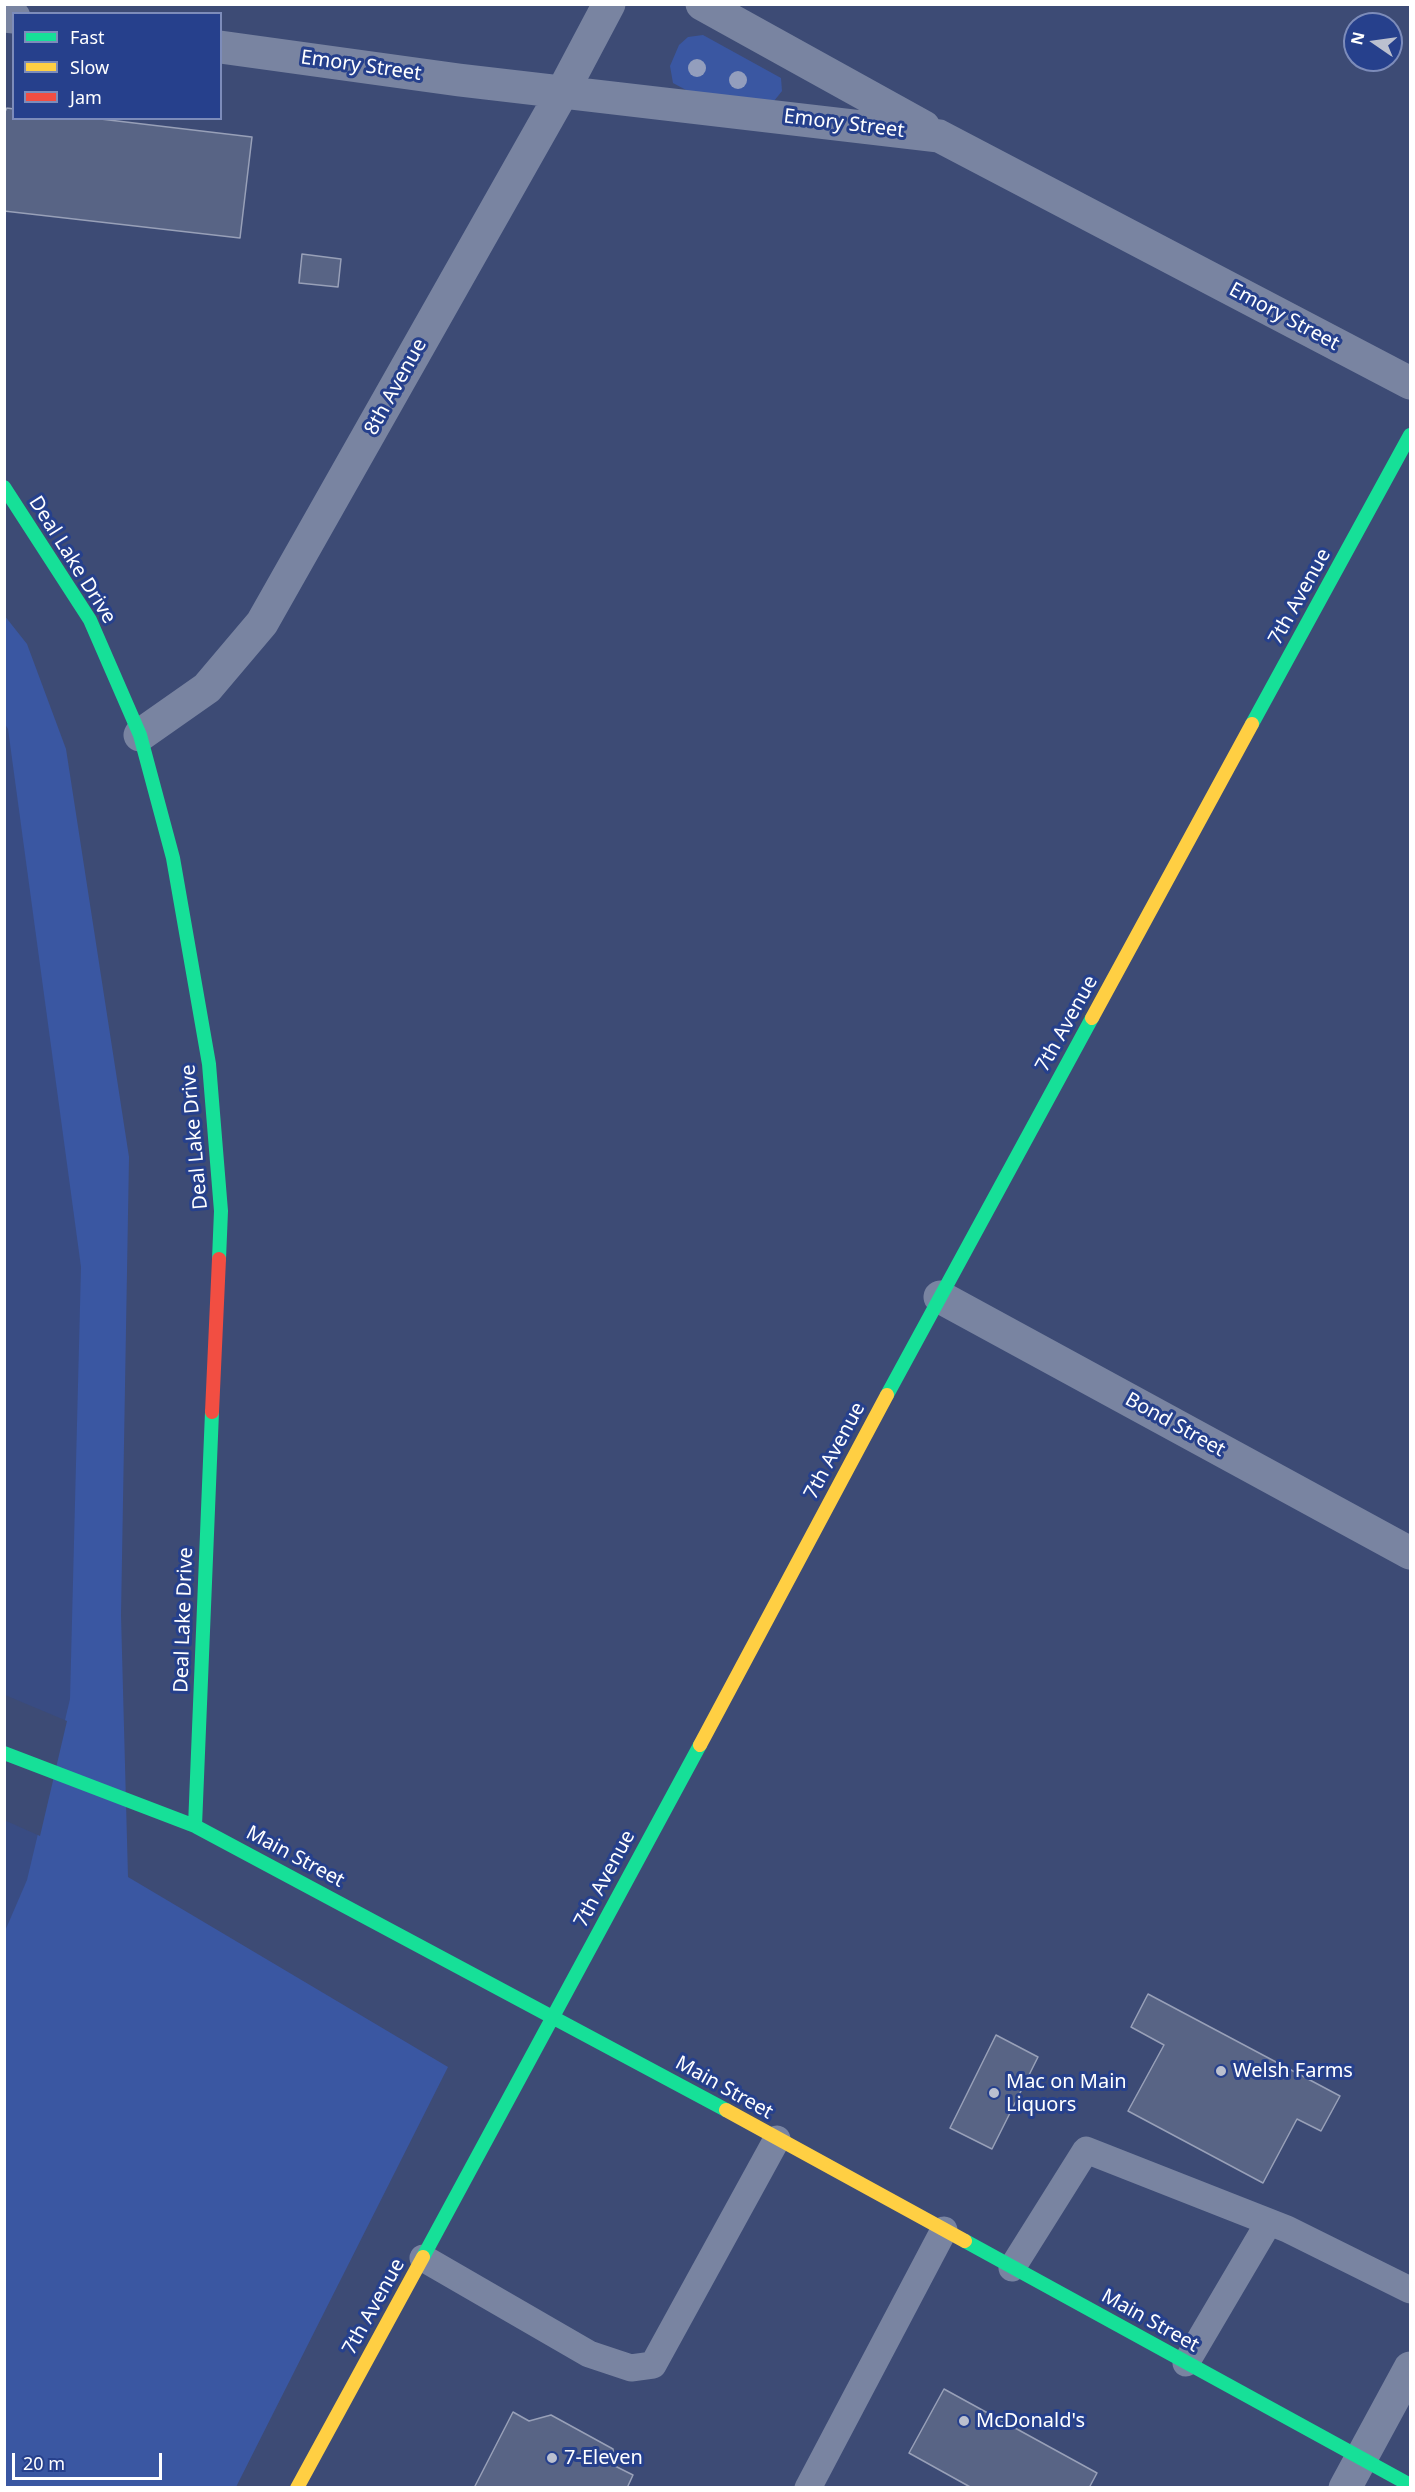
<!DOCTYPE html>
<style>
body{margin:0}
#map{position:relative;width:1415px;height:2492px;overflow:hidden;background:#3d4b75;font-family:"Noto Sans",sans-serif}
canvas{display:block}
.frame{position:absolute;inset:0;border:6px solid #fff;pointer-events:none}
.legend{position:absolute;left:12px;top:12px;width:210px;height:108px;box-sizing:border-box;background:#26408c;border:2px solid #7d8cba;margin:0;padding:8px 10px;list-style:none;font-size:18px;color:#fff}
.legend li{display:flex;align-items:center;gap:12px;height:30px}
.legend b{width:30px;border:2px solid #7d8cba}
.north{position:absolute;left:1343px;top:12px;width:60px;height:60px;box-sizing:border-box;background:#26408c;border:2px solid #7d8cba;border-radius:50%;rotate:283deg;font-size:16px;font-weight:700;line-height:24px;text-align:center;color:#fff}
.north::after{content:'';display:block;margin:auto;width:21px;height:27px;background:#bbc0cf;clip-path:polygon(50% 0,100% 100%,50% 72%,0 100%)}
.scale{position:absolute;left:12px;top:2453px;width:150px;height:27px;box-sizing:border-box;border:3px solid #fff;border-top:0;padding-left:8px;font-size:18px;line-height:21px;white-space:nowrap;color:#fff;-webkit-text-stroke:4px #26408c;paint-order:stroke}
</style>
<div id="map">
<canvas width="1415" height="2492"></canvas>
<div class="frame"></div>
<ul class="legend">
<li><b style="height:8px;background:#16e098"></b>Fast</li>
<li><b style="height:8px;background:#ffcf43"></b>Slow</li>
<li><b style="height:8px;background:#f24e42"></b>Jam</li>
</ul>
<div class="north">N</div>
<div class="scale">20 m</div>
</div>
<script>
const c = document.querySelector('canvas').getContext('2d');
c.lineJoin = 'round';
function fill(path, color) { c.fillStyle = color; c.fill(path, 'evenodd'); }
const poly = rows => new Path2D(rows.map(r => 'M' + r).join(''));
function strokePath(path, color, width, dash) { c.strokeStyle = color; c.lineWidth = width; c.lineCap = dash ? 'butt' : 'round'; c.setLineDash(dash || []); c.stroke(path); }
function label(font, color, halo, rows, align = 'center') {
  c.font = font + ' "Noto Sans",sans-serif'; c.lineWidth = 6; c.setLineDash([]); c.textBaseline = 'middle'; c.strokeStyle = halo; c.fillStyle = color; for (const [text, x, y, turn = 0] of rows) {
    c.save(); c.translate(x, y); c.rotate((+turn || 0) * Math.PI / 180); c.textAlign = isNaN(turn) ? turn : align; if (halo) c.strokeText(text, 0, 0); c.fillText(text, 0, 0); c.restore();
  }
}
const green = poly([
 [703,35,781,78,782,91,774,101,688,91,673,83,670,66,679,45,688,37],
 [4,615,27,644,66,749,129,1157,121,1615,128,1877,448,2067,236,2487,5,2487]
]);
const water = poly([
 [5,724,8,729,81,1267,70,1699,27,1880,5,1931]
]);
const pier = poly([
 [5,1695,67,1721,40,1836,4,1820]
]);
const building = poly([
 [7,108,14,109,14,118,92,118,252,137,240,238,4,211,4,113,7,108],
 [302,254,341,259,338,287,299,283,302,254],
 [1148,1994,1340,2096,1321,2131,1297,2119,1263,2183,1128,2111,1164,2045,1131,2027,1148,1994],
 [996,2035,1038,2057,992,2149,950,2128,996,2035],
 [944,2389,1097,2473,1089,2488,972,2488,909,2453,944,2389],
 [513,2412,529,2421,551,2415,613,2449,615,2466,633,2475,627,2488,474,2488,513,2412]
]);
const lane = poly([
 [423,2258,589,2354,631,2368,653,2365,777,2139],
 [1012,2268,1086,2150,1287,2229,1410,2290],
 [1186,2363,1269,2222],
 [808,2488,944,2230]
]);
const street = poly([
 [702,4,924,127],
 [4,16,14,17],
 [220,47,459,80,939,136,1410,383],
 [140,735,207,688,262,623,563,91,609,4],
 [940,1297,1410,1553],
 [1345,2488,1410,2368]
]);
const fast = poly([
 [4,487,90,620,140,735,173,858,209,1064,221,1211,219,1259],
 [1252,724,1410,435],
 [887,1395,1092,1018],
 [4,1753,195,1826,726,2110],
 [195,1826,212,1412],
 [965,2241,1410,2485],
 [423,2257,700,1745]
]);
const slow = poly([
 [1092,1018,1252,724],
 [700,1745,887,1395],
 [726,2110,965,2241],
 [297,2488,423,2257]
]);
const jam = poly([
 [212,1412,219,1259]
]);
const trees = [
 [697,68],
 [738,80]
];
const markers = [
 [1221,2071,6,"#bbc0cf"],
 [994,2093,6,"#bbc0cf"],
 [964,2421,6,"#bbc0cf"],
 [552,2458,6,"#bbc0cf"]
];
const streetNames = [
 ["Emory Street",361,66,8],
 ["Emory Street",844,124,7],
 ["Emory Street",1284,317,28],
 ["8th Avenue",396,387,-61],
 ["Deal Lake Drive",72,560,58],
 ["7th Avenue",1300,597,-61],
 ["7th Avenue",1067,1024,-61],
 ["Deal Lake Drive",195,1137,-95],
 ["Bond Street",1175,1425,29],
 ["7th Avenue",835,1451,-62],
 ["Deal Lake Drive",184,1620,-88],
 ["Main Street",295,1857,28],
 ["7th Avenue",605,1879,-62],
 ["Main Street",724,2088,29],
 ["7th Avenue",374,2307,-61],
 ["Main Street",1150,2321,29]
];
const poiNames = [
 ["Welsh Farms",1233,2071],
 ["Mac on Main",1006,2082],
 ["Liquors",1006,2105],
 ["McDonald's",976,2421],
 ["7-Eleven",564,2458]
];
fill(green, '#3a57a2');
fill(water, '#394c83');
fill(pier, '#3d4b75');
fill(building, '#586485');
strokePath(building, '#98a0b8', 1.5);
strokePath(lane, '#7984a1', 27);
strokePath(street, '#7984a1', 33);
strokePath(fast, '#16e098', 14);
strokePath(slow, '#ffcf43', 14);
strokePath(jam, '#f24e42', 14);
c.fillStyle = '#939ebd';
for (const [x, y] of trees) { c.beginPath(); c.arc(x, y, 9, 0, 2 * Math.PI); c.fill(); }
for (const [x, y, r, color] of markers) { const dot = new Path2D(); dot.arc(x, y, r, 0, 2 * Math.PI); c.fillStyle = color; c.fill(dot); strokePath(dot, '#26408c', 2); }
label('20px', '#fff', '#26408c', streetNames);
label('20px', '#fff', '#26408c', poiNames, 'left');
</script>
